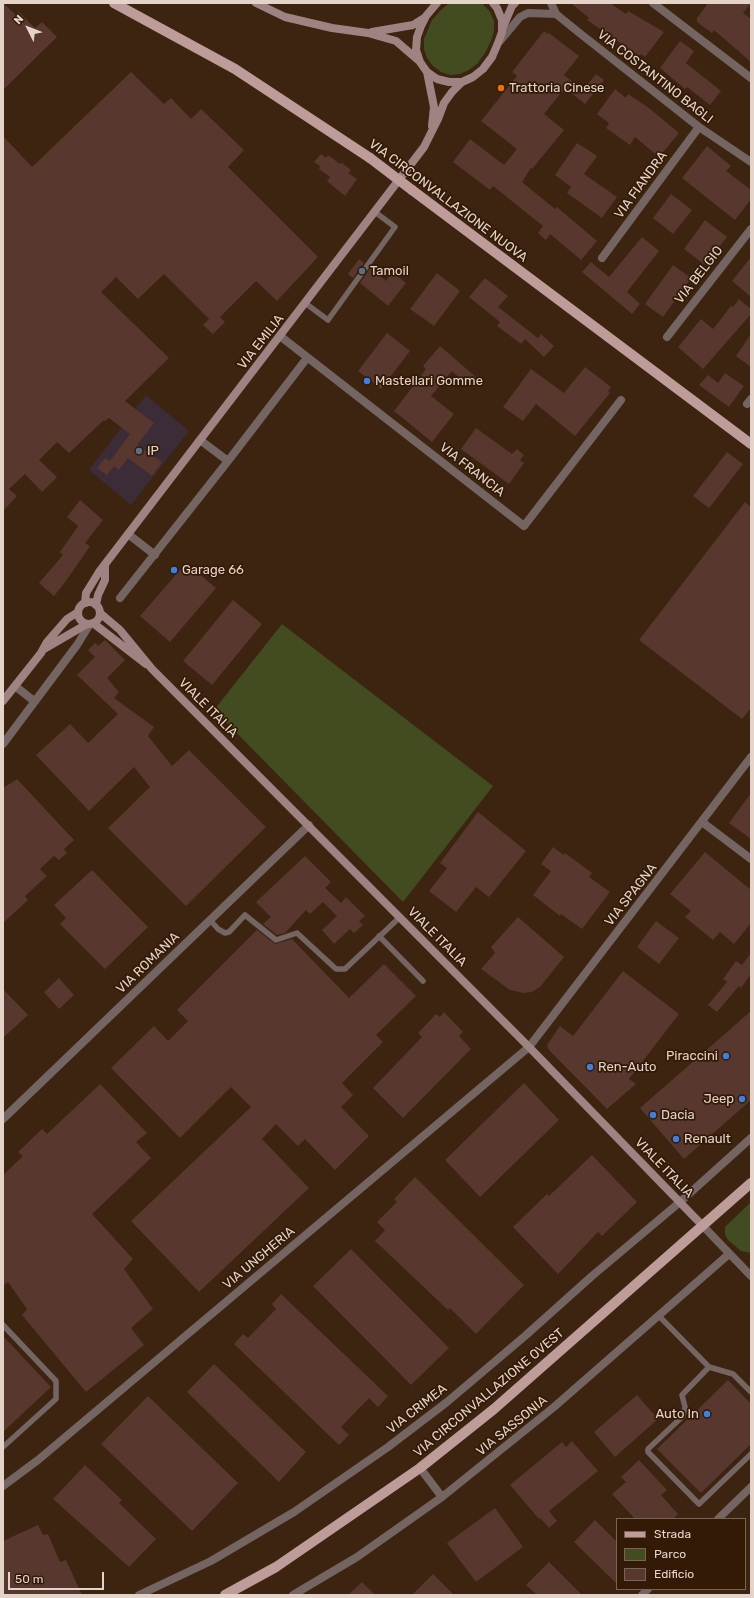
<!DOCTYPE html>
<style>
body{margin:0}
#map{position:relative;width:754px;height:1598px;overflow:hidden;background:#3c2410;font-family:Rubik,sans-serif}
canvas{display:block}
.frame{position:absolute;inset:0;border:4px solid #e4d3c8;pointer-events:none}
.legend{position:absolute;left:616px;top:1518px;width:130px;height:72px;box-sizing:border-box;background:#321a06;border:1px solid #796454;margin:0;padding:5px 7px;list-style:none;font-size:12px;color:#e4d3c8}
.legend li{display:flex;align-items:center;gap:8px;height:20px}
.legend b{width:20px;border:1px solid #796454}
.north{position:absolute;left:8px;top:8px;width:40px;height:40px;-webkit-text-stroke:3px #321a06;paint-order:stroke;rotate:312deg;font-size:11px;font-weight:700;line-height:16px;text-align:center;color:#e4d3c8}
.north::after{content:'';display:block;margin:auto;width:14px;height:18px;background:#e4d3c8;clip-path:polygon(50% 0,100% 100%,50% 72%,0 100%)}
.scale{position:absolute;left:8px;top:1572px;width:96px;height:18px;box-sizing:border-box;border:2px solid #e4d3c8;border-top:0;padding-left:5px;font-size:12px;line-height:14px;white-space:nowrap;color:#e4d3c8;-webkit-text-stroke:3px #321a06;paint-order:stroke}
</style>
<div id="map">
<canvas width="754" height="1598"></canvas>
<div class="frame"></div>
<ul class="legend">
<li><b style="height:5px;background:#be9c9a"></b>Strada</li>
<li><b style="height:11px;background:#424c20"></b>Parco</li>
<li><b style="height:11px;background:#57372e"></b>Edificio</li>
</ul>
<div class="north">N</div>
<div class="scale">50 m</div>
</div>
<script>
const c = document.querySelector('canvas').getContext('2d');
c.lineJoin = 'round';
function fill(path, color) { c.fillStyle = color; c.fill(path, 'evenodd'); }
const poly = rows => new Path2D(rows.map(r => 'M' + r).join(''));
function strokePath(path, color, width, dash) { c.strokeStyle = color; c.lineWidth = width; c.lineCap = dash ? 'butt' : 'round'; c.setLineDash(dash || []); c.stroke(path); }
function label(font, color, halo, rows, align = 'center') {
  c.font = font + ' Rubik,sans-serif'; c.lineWidth = 3.5; c.setLineDash([]); c.textBaseline = 'middle'; c.strokeStyle = halo; c.fillStyle = color; for (const [text, x, y, turn = 0] of rows) {
    c.save(); c.translate(x, y); c.rotate((+turn || 0) * Math.PI / 180); c.textAlign = isNaN(turn) ? turn : align; if (halo) c.strokeText(text, 0, 0); c.fillText(text, 0, 0); c.restore();
  }
}
const commercial = poly([
 [146,395,189,431,131,505,89,470]
]);
const green = poly([
 [449,3,482,3,490,12,494,21,494,31,491,41,485,53,477,64,469,70,460,74,450,75,441,72,433,66,427,58,424,49,424,39,432,20,440,11],
 [282,624,493,786,403,902,214,710],
 [751,1202,751,1253,741,1251,728,1240,725,1234,725,1227]
]);
const building = poly([
 [3,3,16,15,19,12,35,28,42,22,57,37,3,90],
 [571,3,610,3,626,14,628,11,664,32,645,57,641,54,639,56,587,20,589,18],
 [708,3,751,3,743,13,751,19,751,62,714,30,712,33,697,22,697,18],
 [544,31,548,34,549,33,579,56,564,75,583,90,596,74,604,80,585,104,565,88,544,114,564,130,532,169,531,168,522,182,555,209,557,207,597,241,581,260,550,234,546,240,538,233,543,226,493,186,490,190,453,162,470,139,504,165,517,149,481,121,517,76,512,72],
 [680,41,694,51,686,63,721,91,710,105,687,87,685,89,660,68],
 [131,72,164,104,171,98,191,119,201,109,244,150,228,167,318,257,277,301,256,281,220,317,225,322,213,334,203,325,209,319,164,274,138,299,116,277,101,292,169,358,125,401,154,423,137,445,162,462,152,476,128,458,119,470,114,466,107,475,97,468,105,458,110,461,130,434,109,418,105,421,104,420,69,453,57,442,39,460,57,477,42,492,25,474,9,489,17,496,3,511,3,136,32,167],
 [615,89,626,98,628,94,649,108,679,133,659,157,635,137,630,145,606,128,609,123,597,114],
 [577,143,597,156,584,174,617,197,602,218,567,193,571,187,555,175],
 [707,146,731,166,726,171,751,190,751,199,735,220,682,178],
 [321,154,326,158,328,155,340,164,342,163,351,170,348,173,357,179,345,196,327,181,330,177,319,169,320,166,314,162],
 [671,194,692,210,673,234,653,218],
 [705,220,727,237,705,265,684,249],
 [642,237,659,251,627,292,640,304,632,314,582,272,591,262,609,277],
 [751,257,751,297,732,281],
 [359,259,364,263,353,278,348,274],
 [673,265,691,278,663,317,645,304],
 [370,268,386,281,392,272,406,283,388,306,360,283],
 [437,273,460,291,434,326,410,309],
 [485,278,508,296,498,307,538,338,541,334,554,346,544,357,525,339,521,344,497,326,500,322,469,297],
 [739,299,751,309,751,314,703,369,678,347,701,319,713,329,731,306,733,307],
 [387,333,410,351,381,389,358,371],
 [751,334,751,367,736,356],
 [440,346,477,378,469,386,452,371,431,396,454,414,432,442,394,411,426,369,423,366],
 [585,367,611,387,608,392,610,393,575,436,536,404,523,421,503,407,531,369,564,393],
 [725,373,744,386,729,407,699,385,708,375,718,383],
 [476,428,512,454,517,449,524,455,520,460,524,463,509,484,461,449],
 [727,452,743,464,709,508,693,496],
 [80,500,103,520,85,543,90,546,66,581,54,596,39,583,63,555,60,552,78,526,67,517],
 [745,502,751,507,751,708,742,719,639,640],
 [186,563,216,588,170,642,140,616],
 [233,600,262,624,212,685,183,661],
 [105,640,125,660,107,678,119,692,114,698,154,727,148,736,172,766,189,750,266,827,186,906,108,828,150,787,134,767,89,811,36,755,70,724,88,743,118,714,77,675,95,657,88,650,95,643,98,646],
 [17,779,74,840,64,849,67,853,59,860,54,856,40,869,47,876,25,896,28,900,3,923,3,788],
 [751,793,751,839,729,823],
 [478,812,526,851,489,897,476,887,456,912,429,891,447,868,440,863],
 [553,847,564,855,565,853,592,873,589,877,610,892,582,929,561,914,560,916,533,895,551,871,541,864],
 [705,852,751,890,751,923,734,944,720,932,713,940,685,917,691,911,670,894],
 [305,856,331,882,325,888,341,903,346,897,365,916,359,921,363,925,354,933,350,929,334,944,322,930,337,916,323,902,310,914,306,910,285,933,277,935,263,924,271,917,256,902],
 [92,870,148,927,105,969,60,924,66,918,54,905],
 [518,917,564,957,540,987,532,992,524,993,510,990,481,969,495,953,491,947],
 [656,921,679,938,659,964,637,947],
 [257,930,275,944,292,939,349,998,384,964,416,996,376,1035,383,1042,342,1083,353,1095,341,1107,369,1136,335,1170,305,1139,298,1146,276,1124,262,1139,309,1188,199,1292,131,1221,251,1107,231,1087,180,1138,111,1068,154,1026,168,1041,188,1021,177,1010],
 [751,953,751,974,741,988,739,986,717,1012,708,1005,727,982,723,979,736,961,742,965],
 [623,971,679,1014,629,1079,636,1084,607,1109,549,1050,547,1045,560,1026,573,1036],
 [59,978,74,995,59,1009,44,992],
 [3,989,28,1015,3,1038],
 [751,1011,751,1100,684,1159,640,1108],
 [444,1012,463,1032,459,1036,471,1049,403,1118,373,1088,422,1037,418,1033,436,1014,440,1017],
 [524,1083,559,1120,480,1197,445,1160],
 [100,1084,147,1133,136,1142,151,1158,92,1214,133,1259,124,1269,153,1309,131,1328,144,1345,86,1392,22,1315,27,1309,8,1282,3,1286,3,1175,23,1156,18,1152,42,1129,47,1134],
 [592,1155,637,1202,602,1236,598,1232,558,1274,513,1227,547,1194,549,1196],
 [415,1177,524,1285,476,1334,450,1308,448,1310,375,1241,385,1230,377,1222,397,1202,394,1199],
 [351,1249,449,1348,411,1385,313,1286],
 [281,1294,388,1396,378,1407,369,1398,341,1427,349,1435,339,1445,234,1344,243,1334,248,1338,276,1309,272,1304],
 [3,1336,51,1387,3,1432],
 [214,1364,306,1452,279,1482,187,1392],
 [728,1380,751,1404,751,1444,701,1493,657,1449],
 [637,1395,658,1419,615,1457,594,1432],
 [148,1396,238,1483,192,1531,101,1444],
 [572,1441,598,1471,549,1511,557,1521,549,1528,540,1518,539,1519,510,1485,562,1442,566,1447],
 [639,1460,667,1490,661,1495,678,1514,673,1519,635,1519,612,1494,626,1482,621,1477],
 [85,1465,122,1500,119,1503,156,1539,129,1567,53,1499],
 [495,1508,523,1547,476,1582,447,1543],
 [595,1520,617,1542,617,1584,574,1542],
 [38,1525,43,1535,48,1534,60,1562,66,1560,82,1595,3,1595,3,1541],
 [549,1562,582,1595,537,1595,526,1585],
 [433,1574,454,1595,412,1595],
 [362,1582,375,1595,348,1595]
]);
const lane = poly([
 [305,303,328,320,395,227,375,212],
 [210,920,218,929,225,933,229,932,245,915,276,940,297,933,336,969,345,969,400,917],
 [379,936,423,981],
 [659,1316,709,1367,733,1374,751,1392],
 [3,1325,56,1381,56,1399,3,1447],
 [709,1367,682,1395,685,1407,683,1416,648,1449,648,1452,699,1504,751,1454]
]);
const street = poly([
 [551,3,556,14,582,35,699,127,751,162],
 [653,3,751,78],
 [500,41,520,17,528,13,556,14],
 [602,258,699,127],
 [280,336,524,526,621,400],
 [667,337,751,229],
 [747,404,751,399],
 [228,461,307,358],
 [128,534,155,555],
 [120,598,228,461,200,440],
 [15,686,34,701],
 [3,744,77,645,90,624],
 [702,822,751,859],
 [3,1119,309,825],
 [702,1225,751,1276],
 [420,1468,442,1497],
 [3,1486,38,1460,529,1047,751,757],
 [718,1519,751,1487],
 [139,1595,211,1561,294,1512,388,1447,447,1402,525,1336,592,1276,680,1202,751,1138],
 [293,1595,357,1557,442,1497,554,1407,729,1254],
 [642,1595,648,1589]
]);
const secondary = poly([
 [256,3,285,17,332,28,368,33,396,41,418,60],
 [437,3,426,16,421,26,417,37,416,50,420,62,427,72,437,79,449,82,462,82,473,77,483,69,492,57,498,43,502,32,502,20,497,8,493,3],
 [503,27,512,6,515,3],
 [372,32,413,25,424,18],
 [427,72,434,107,432,126],
 '78 613a11 11 0 1 1 22 0a11 11 0 1 1-22 0Z',
 [85,603,86,593,99,572,424,147,438,119,444,103,452,92,462,82],
 [96,605,98,595,105,580,105,565],
 [100,613,120,630,152,669,529,1047,702,1225],
 [93,623,146,664],
 [44,649,87,624],
 [3,701,41,653,47,642,67,619,78,612]
]);
const primary = poly([
 [114,3,235,69,370,158],
 [412,190,751,444],
 [225,1595,276,1567,420,1468,494,1409,751,1183]
]);
const primaryBridge = poly([
 [370,158,412,190]
]);
const markers = [
 [501,88,4,"#e8710a"],
 [362,271,4,"#5c6f8a"],
 [367,381,4,"#3f7fe0"],
 [139,451,4,"#5c6f8a"],
 [174,570,4,"#3f7fe0"],
 [726,1056,4,"#3f7fe0"],
 [590,1067,4,"#3f7fe0"],
 [742,1099,4,"#3f7fe0"],
 [653,1115,4,"#3f7fe0"],
 [676,1139,4,"#3f7fe0"],
 [707,1414,4,"#3f7fe0"]
];
const streetNames = [
 ["VIA COSTANTINO BAGLI",655,77,38],
 ["VIA FIANDRA",641,185,-54],
 ["VIA CIRCONVALLAZIONE NUOVA",448,201,37],
 ["VIA BELGIO",699,275,-52],
 ["VIA EMILIA",261,342,-52],
 ["VIA FRANCIA",472,470,38],
 ["VIALE ITALIA",208,708,45],
 ["VIA SPAGNA",631,895,-52],
 ["VIALE ITALIA",437,937,45],
 ["VIA ROMANIA",148,963,-44],
 ["VIALE ITALIA",664,1168,46],
 ["VIA UNGHERIA",259,1258,-40],
 ["VIA CIRCONVALLAZIONE OVEST",489,1393,-40],
 ["VIA CRIMEA",417,1409,-38],
 ["VIA SASSONIA",512,1426,-39]
];
const poiNames = [
 ["Trattoria Cinese",509,88],
 ["Tamoil",370,271],
 ["Mastellari Gomme",375,381],
 ["IP",147,451],
 ["Garage 66",182,570],
 ["Piraccini",718,1056,"right"],
 ["Ren-Auto",598,1067],
 ["Jeep",734,1099,"right"],
 ["Dacia",661,1115],
 ["Renault",684,1139],
 ["Auto In",699,1414,"right"]
];
fill(commercial, '#3c2c38');
fill(green, '#424c20');
fill(building, '#57372e');
strokePath(lane, '#746462', 5.5);
strokePath(street, '#746462', 8);
strokePath(secondary, '#9e8382', 8);
strokePath(primary, '#be9c9a', 10);
strokePath(primaryBridge, '#be9c9a', 10);
for (const [x, y, r, color] of markers) { const dot = new Path2D(); dot.arc(x, y, r, 0, 2 * Math.PI); c.fillStyle = color; c.fill(dot); strokePath(dot, '#321a06', 1.5); }
label('13px', '#e4d3c8', '#321a06', streetNames);
label('13px', '#e4d3c8', '#321a06', poiNames, 'left');
</script>
